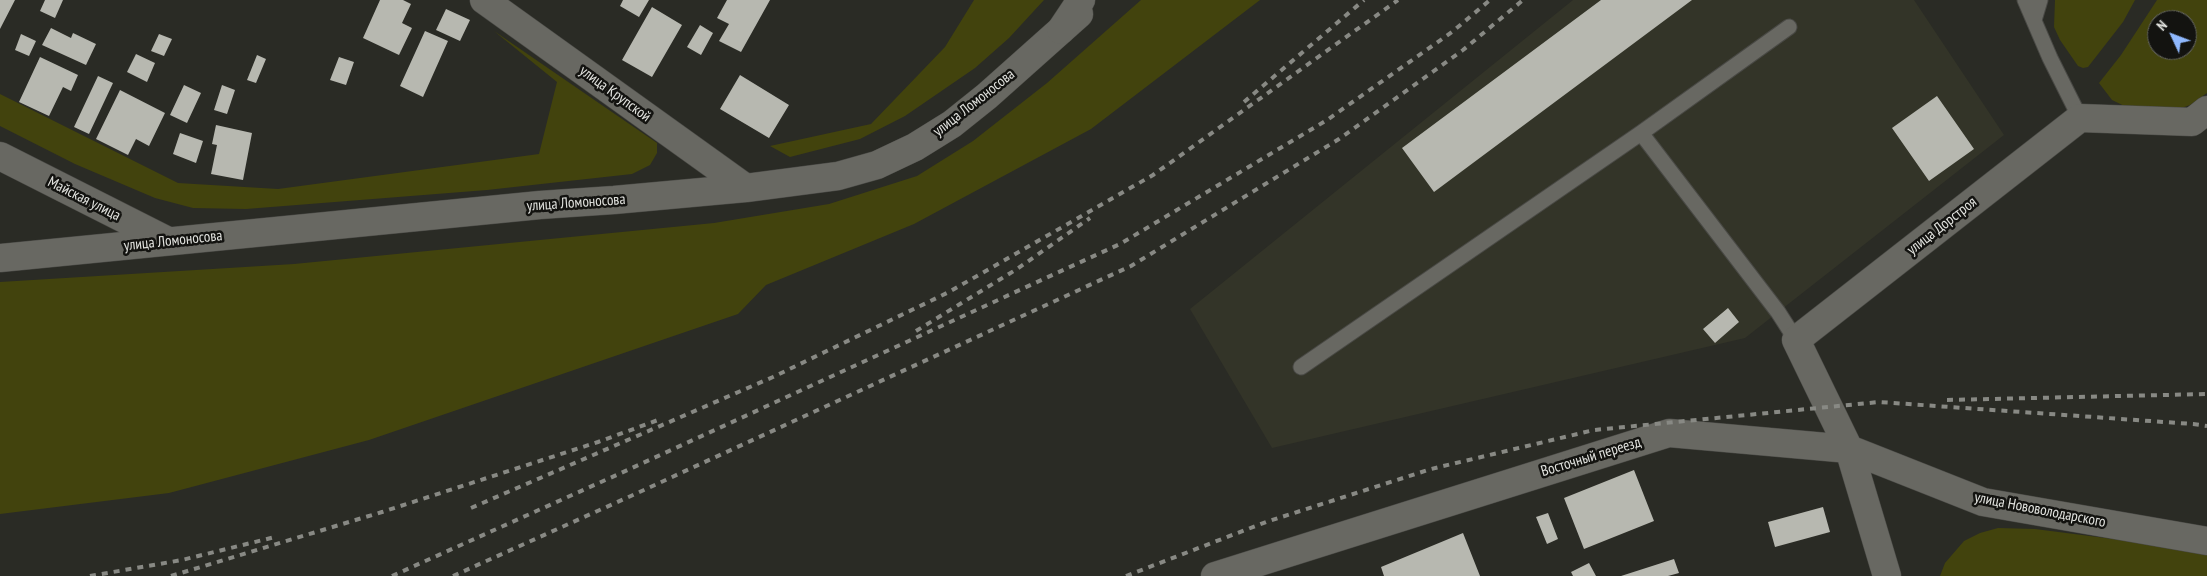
<!DOCTYPE html>
<meta charset="utf-8">
<style>
body{margin:0}
#map{position:relative;width:2207px;height:576px;overflow:hidden;background:#2a2b25;font-family:"PT Sans Narrow",sans-serif}
canvas{display:block}
.north{position:absolute;left:2147px;top:10px;width:50px;height:50px;box-sizing:border-box;background:#131310;border:1px solid #666763;border-radius:50%;rotate:313deg;font-size:14px;font-weight:700;line-height:20px;text-align:center;color:#e3e4e0}
.north::after{content:'';display:block;margin:auto;width:18px;height:22px;background:#8fb8fd;clip-path:polygon(50% 0,100% 100%,50% 72%,0 100%)}
</style>
<div id="map">
<canvas width="2207" height="576"></canvas>
<div class="north">N</div>
</div>
<script>
const c = document.querySelector('canvas').getContext('2d');
c.lineJoin = 'round';
function fill(path, color) { c.fillStyle = color; c.fill(path, 'evenodd'); }
const poly = rows => new Path2D(rows.map(r => 'M' + r).join(''));
function strokePath(path, color, width, dash) { c.strokeStyle = color; c.lineWidth = width; c.lineCap = dash ? 'butt' : 'round'; c.setLineDash(dash || []); c.stroke(path); }
function label(font, color, halo, rows, align = 'center') {
  c.font = font + ' "PT Sans Narrow",sans-serif'; c.lineWidth = 5; c.setLineDash([]); c.textBaseline = 'middle'; c.strokeStyle = halo; c.fillStyle = color; for (const [text, x, y, turn = 0] of rows) {
    c.save(); c.translate(x, y); c.rotate((+turn || 0) * Math.PI / 180); c.textAlign = isNaN(turn) ? turn : align; if (halo) c.strokeText(text, 0, 0); c.fillText(text, 0, 0); c.restore();
  }
}
const built = poly([
 [1573,0,1914,0,2004,135,1745,338,1272,448,1190,309]
]);
const green = poly([
 [974,0,1044,0,1009,38,975,68,905,116,860,139,790,157,770,146,871,124,945,47],
 [1141,0,1260,0,1091,129,914,224,766,285,738,314,369,440,169,493,0,514,0,282,294,264,714,223,829,204,917,176,973,141,1047,83],
 [2055,0,2135,0,2123,22,2088,67,2083,68,2078,66,2060,40,2054,27],
 [2157,0,2207,0,2207,93,2190,105,2165,114,2141,114,2112,100,2099,83,2121,55],
 [2157,20,2187,20,2187,50,2157,50],
 [494,31,657,143,657,153,650,165,632,174,487,190,246,209,193,208,155,198,75,164,0,126,0,94,178,183,278,189,539,154,557,82],
 [1998,528,2035,529,2207,551,2207,576,1940,576,1945,563,1964,541,1980,533]
]);
const building = poly([
 [0,0,15,0,0,29],
 [45,0,63,0,55,18,40,11],
 [380,0,403,0,411,4,402,23,412,28,399,55,363,38],
 [623,0,649,0,639,17,620,6],
 [727,0,770,0,741,52,719,41,729,24,717,18],
 [1601,0,1692,0,1434,192,1402,148],
 [652,7,682,25,652,77,622,60],
 [446,9,470,20,460,41,436,30],
 [700,25,713,33,701,55,687,47],
 [51,28,71,38,73,33,96,44,86,65,42,45],
 [425,31,448,41,423,97,400,86],
 [21,34,36,41,29,56,15,50],
 [159,34,172,39,164,56,151,51],
 [136,54,155,63,147,82,127,72],
 [257,55,266,59,256,83,247,80],
 [40,57,78,75,71,91,63,87,49,116,19,102],
 [339,57,354,62,346,85,330,80],
 [740,75,789,105,769,138,720,109],
 [98,76,113,83,89,134,74,127],
 [184,85,201,93,187,123,170,115],
 [222,85,235,90,227,114,214,110],
 [120,90,165,113,149,146,136,139,128,155,96,139],
 [1937,96,1974,149,1929,181,1892,128],
 [216,125,252,133,243,180,211,174,217,145,212,144],
 [180,133,203,141,196,163,173,154],
 [1728,308,1739,322,1715,343,1703,329],
 [1634,470,1654,521,1584,549,1564,498],
 [1823,507,1830,532,1775,547,1768,522],
 [1548,513,1558,539,1547,544,1536,517],
 [1463,533,1480,576,1384,576,1381,567],
 [1674,559,1679,573,1668,576,1621,576],
 [1589,563,1596,576,1573,576,1571,572]
]);
const lane = poly([
 [2025,0,2050,58,2080,118],
 [2034,20,2040,0],
 [1641,133,1778,312,1796,340],
 [1301,367,1641,133,1789,27]
]);
const street = poly([
 [484,0,746,188],
 [0,156,168,241],
 [0,258,540,205,614,200,746,188,838,176,877,165,915,147,952,124,987,96,1079,14],
 [1215,576,1669,433,1849,449,1983,502,2207,541],
 [1887,576,1849,449,1796,340,2080,118,2192,122,2207,110]
]);
const secondary = poly([
 [1061,30,1081,0]
]);
const rail = poly([
 [1244,102,1364,0],
 [916,331,1017,269,1090,218],
 [1947,400,2207,394],
 [471,508,773,377,949,292,1153,175,1398,0],
 [90,576,182,560,275,537],
 [171,576,382,512,598,442,658,420],
 [392,576,621,473,1120,244,1327,120,1452,32,1490,0],
 [453,576,633,495,1131,266,1339,139,1463,50,1523,0],
 [1126,576,1266,522,1431,469,1594,430,1879,402,2193,424,2207,426]
]);
const streetNames = [
 ["улица Крупской",615,94,36],
 ["улица Ломоносова",974,103,-38],
 ["Майская улица",84,199,27],
 ["улица Ломоносова",576,203,-4],
 ["улица Дорстроя",1942,226,-38],
 ["улица Ломоносова",173,241,-6],
 ["Восточный переезд",1591,457,-17],
 ["улица Нововолодарского",2040,510,11]
];
fill(built, '#333428');
fill(green, '#42430d');
fill(building, '#b7b8b0');
strokePath(lane, '#494945', 17);
strokePath(street, '#494945', 29);
strokePath(secondary, '#494945', 29);
strokePath(lane, '#686862', 15);
strokePath(street, '#686862', 28);
strokePath(secondary, '#686862', 28);
strokePath(rail, '#888984', 4, [6, 6]);
label('15px', '#e3e4e0', '#131310', streetNames);
</script>
